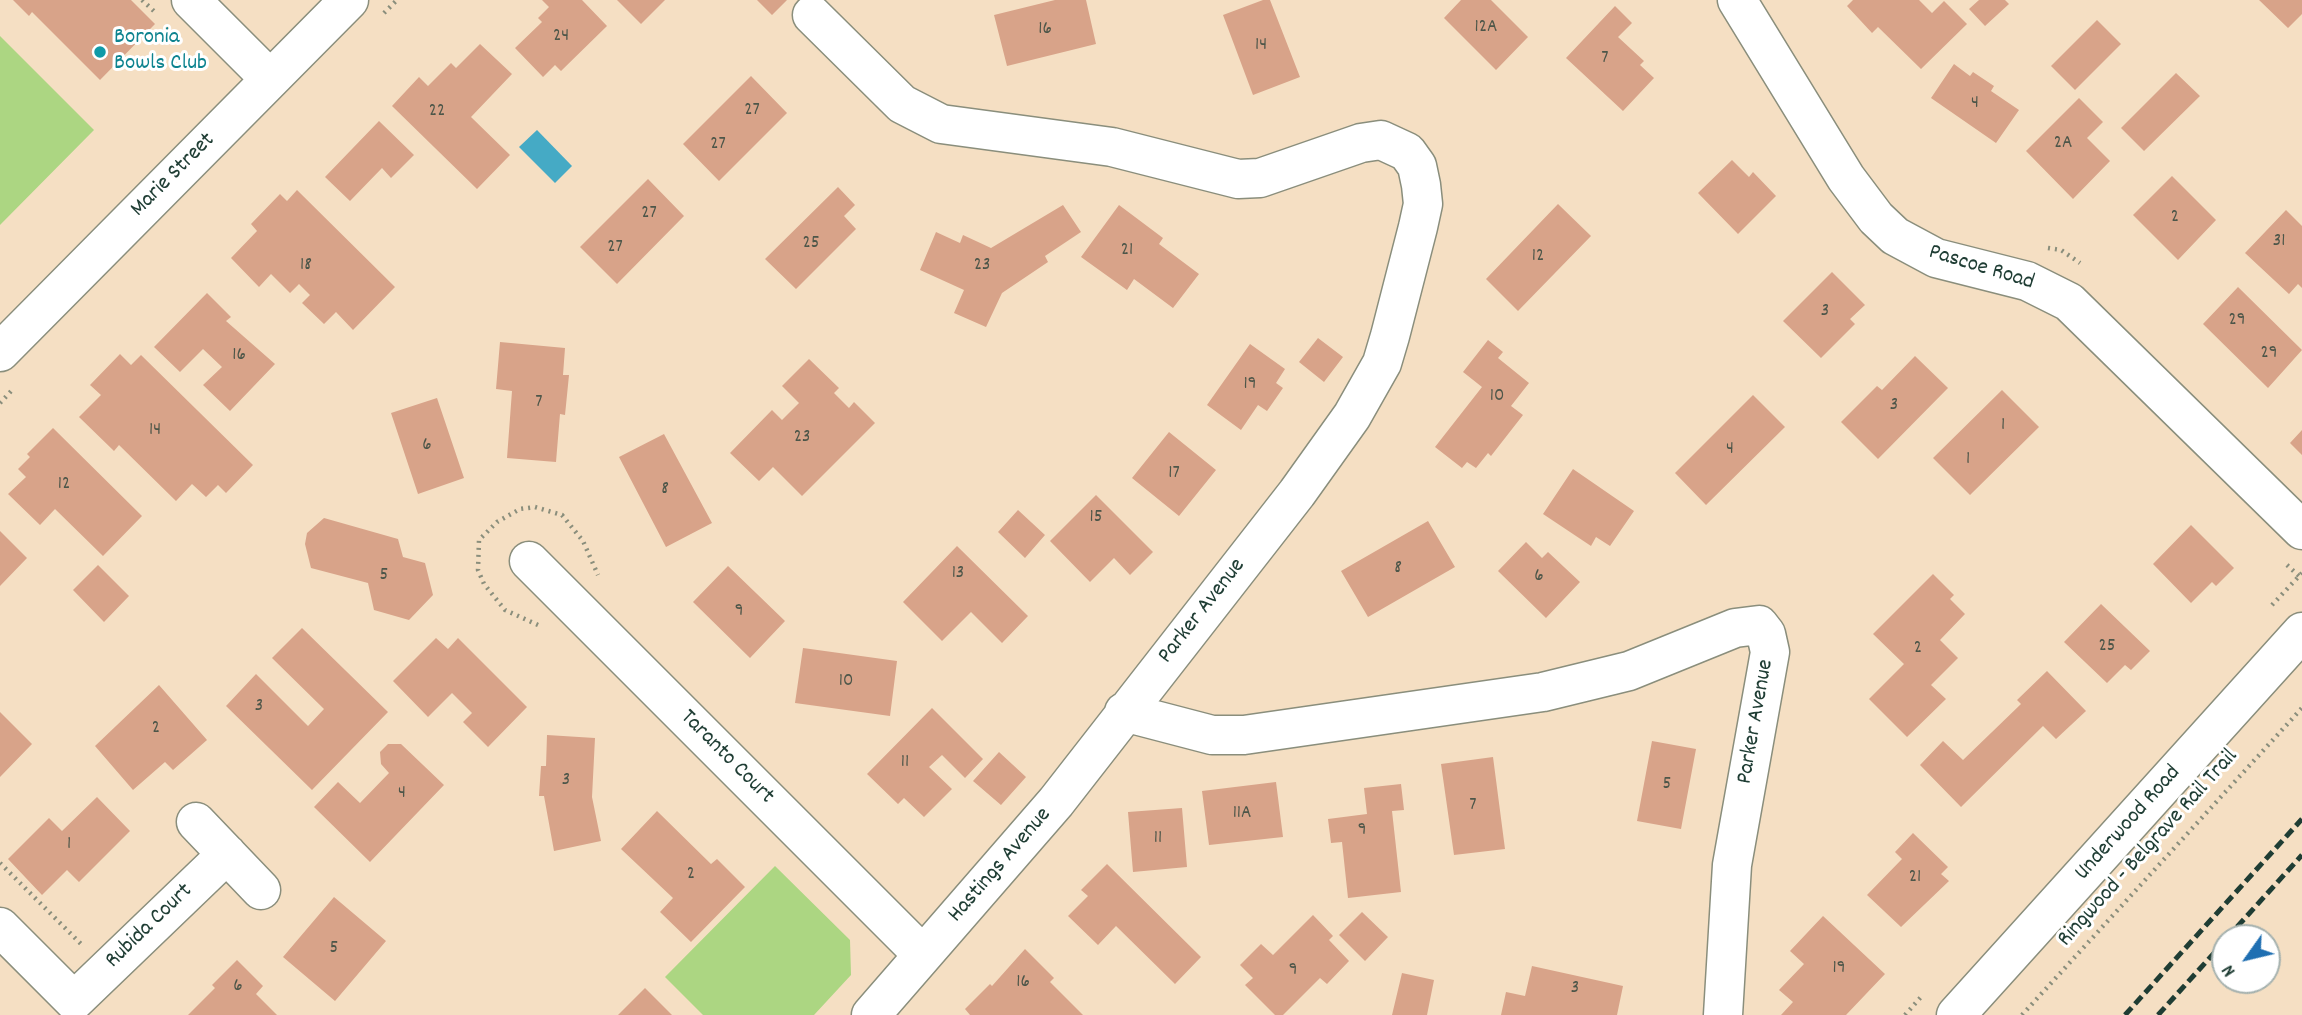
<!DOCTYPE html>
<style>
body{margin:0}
#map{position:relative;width:2302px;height:1015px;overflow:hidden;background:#f5dfc3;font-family:Dekko,sans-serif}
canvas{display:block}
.north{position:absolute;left:2211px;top:924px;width:70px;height:70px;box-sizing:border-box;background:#fff;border:2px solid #a5b1ae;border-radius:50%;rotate:236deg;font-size:19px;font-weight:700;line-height:28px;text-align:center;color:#1f3d34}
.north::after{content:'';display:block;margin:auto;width:24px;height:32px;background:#1f6fb2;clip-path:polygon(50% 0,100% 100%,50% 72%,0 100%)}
</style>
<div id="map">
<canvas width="2302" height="1015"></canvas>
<div class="north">N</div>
</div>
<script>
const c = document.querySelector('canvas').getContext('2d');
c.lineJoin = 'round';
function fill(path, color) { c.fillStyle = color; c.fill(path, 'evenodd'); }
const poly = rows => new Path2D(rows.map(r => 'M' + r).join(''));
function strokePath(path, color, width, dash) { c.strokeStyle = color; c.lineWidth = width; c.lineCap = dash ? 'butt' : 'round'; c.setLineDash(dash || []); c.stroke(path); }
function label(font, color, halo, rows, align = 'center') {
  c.font = font + ' Dekko,sans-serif'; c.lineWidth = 6; c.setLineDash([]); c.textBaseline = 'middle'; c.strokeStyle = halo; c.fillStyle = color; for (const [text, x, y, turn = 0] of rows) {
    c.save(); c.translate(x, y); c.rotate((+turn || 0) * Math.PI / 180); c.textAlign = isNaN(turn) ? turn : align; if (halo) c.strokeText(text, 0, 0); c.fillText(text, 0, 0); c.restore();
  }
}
const green = poly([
 [0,36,94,130,0,225],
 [775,866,850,940,851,975,814,1015,703,1015,665,977]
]);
const water = poly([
 [537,130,572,166,555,183,519,147]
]);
const building = poly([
 [13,0,131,0,155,24,100,80,32,12,29,16],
 [542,0,582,0,607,26,561,71,555,65,543,77,515,48,542,22,538,18,549,7],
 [617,0,665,0,641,24],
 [757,0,787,0,772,15],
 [1055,0,1086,0,1096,44,1007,66,994,15],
 [1263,0,1270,0,1300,77,1253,95,1223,15],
 [1461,0,1491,0,1528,37,1496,70,1444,18],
 [1853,0,1919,0,1932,13,1944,1,1967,24,1921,69,1878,27,1872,33,1847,6],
 [1979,0,2005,0,2009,4,1985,26,1969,9],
 [2259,0,2302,0,2302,14,2288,28],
 [1615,6,1632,23,1618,37,1644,61,1640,65,1654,78,1623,111,1566,58],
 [2097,20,2121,44,2075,90,2051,66],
 [480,44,512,74,471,117,510,155,477,189,392,106,419,77,428,86,451,63,456,68],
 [1954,64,1970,76,1973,72,1994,86,1991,91,2019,110,1996,143,1931,98],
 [2176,73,2200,96,2144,151,2121,128],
 [751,76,787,113,719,181,683,144],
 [2079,98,2103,122,2087,138,2110,161,2073,199,2026,151],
 [379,121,414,155,391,178,382,168,350,201,325,177],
 [1732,160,1749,177,1753,172,1776,196,1738,234,1698,193],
 [2172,176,2216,220,2178,260,2133,215],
 [648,179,684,216,617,284,580,247],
 [838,187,855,205,844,216,856,229,796,289,765,259],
 [297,190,395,287,353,330,336,312,324,324,302,303,310,295,299,284,290,293,271,274,259,287,231,258,257,231,251,224,280,194,287,201],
 [1558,204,1591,236,1518,311,1486,279],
 [1063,205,1081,232,1045,256,1048,262,1002,293,986,327,954,313,964,290,920,270,936,232,960,243,963,235,991,248],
 [1119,205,1163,238,1159,244,1199,274,1173,308,1134,279,1127,290,1081,257],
 [2286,210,2302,226,2302,288,2298,284,2289,294,2245,253],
 [1832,272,1865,305,1850,319,1855,324,1821,358,1783,321],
 [2238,287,2302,350,2268,388,2203,324],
 [207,293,231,317,226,321,275,364,230,411,203,385,222,367,203,349,180,372,154,347],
 [1318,338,1343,357,1324,382,1299,362],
 [1488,340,1503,352,1498,358,1529,383,1511,406,1523,415,1491,456,1488,453,1476,468,1467,462,1462,468,1435,447,1482,387,1463,372],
 [500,342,565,348,563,375,569,375,565,415,560,414,556,462,507,458,512,391,496,389],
 [1250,344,1285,369,1276,383,1283,388,1267,411,1258,405,1241,430,1207,405],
 [120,354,131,365,141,355,253,465,226,493,218,485,206,497,192,484,176,501,119,445,114,451,79,417,101,395,90,385],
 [1915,356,1948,388,1878,459,1841,422,1877,386,1882,390],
 [809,359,839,388,834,393,849,408,854,402,875,423,802,496,773,467,759,481,730,453,772,410,782,420,799,403,782,386],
 [2002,390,2039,427,1970,495,1933,458],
 [1753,395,1785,427,1706,505,1675,473],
 [437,398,464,478,418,494,391,413],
 [53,428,142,516,103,556,55,509,40,525,8,494,26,477,18,469,30,457,27,454],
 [2302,430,2302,455,2290,443],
 [1169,432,1216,470,1179,516,1132,478],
 [664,434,712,523,666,547,619,457],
 [1573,469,1634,511,1610,546,1596,537,1591,546,1543,514],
 [1096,495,1153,552,1130,575,1114,558,1090,582,1050,541],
 [1018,510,1045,535,1025,558,998,532],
 [324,518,398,539,403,557,425,563,433,595,409,620,374,610,368,583,311,568,305,544,307,533],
 [1428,521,1455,567,1368,617,1341,571],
 [2191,525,2234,568,2216,586,2212,582,2191,603,2153,564],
 [0,531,27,558,0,586],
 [1526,542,1542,558,1548,552,1580,582,1546,618,1498,571],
 [957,546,1028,616,1002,643,971,612,942,641,903,602],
 [98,565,129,596,104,622,73,590],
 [728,566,785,621,750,658,693,602],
 [1933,574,1954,595,1950,599,1965,614,1940,640,1958,658,1931,685,1946,699,1907,737,1869,699,1904,664,1873,634],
 [2101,604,2150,651,2131,670,2125,665,2107,683,2064,642],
 [302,628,388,712,312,790,226,706,256,674,308,726,324,709,272,658],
 [436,638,448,649,458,638,527,707,488,747,463,722,472,713,452,693,428,717,393,681],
 [803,648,897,661,890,716,795,703],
 [2047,671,2086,711,2056,739,2043,726,1961,807,1920,765,1943,741,1963,760,2021,704,2017,700],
 [159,685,207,740,173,770,165,762,133,790,95,746],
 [932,708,983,759,965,778,942,755,929,767,952,789,924,817,904,798,898,804,867,774],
 [0,712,32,744,0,777],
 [547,735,595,738,592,797,601,841,554,851,544,796,539,796,541,766,546,766],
 [1652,741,1696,749,1681,829,1637,821],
 [388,744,401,744,444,785,370,862,314,807,338,782,360,803,389,773,381,764,380,752],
 [999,752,1026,777,1001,805,973,781],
 [1493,757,1505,849,1454,855,1441,764],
 [1276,782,1283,837,1209,845,1202,791],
 [1401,784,1404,810,1392,811,1401,892,1348,898,1342,842,1331,843,1328,819,1367,814,1364,788],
 [97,797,130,831,79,882,67,870,42,895,8,859,49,818,62,831],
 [1182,808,1187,867,1133,872,1128,812],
 [657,811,711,864,717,859,745,887,691,942,660,912,673,898,621,849],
 [1913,833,1948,867,1941,874,1949,881,1901,927,1867,895,1902,859,1895,852],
 [1107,864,1201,957,1175,984,1116,926,1098,945,1068,916,1088,896,1081,890],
 [334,897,386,941,335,1001,283,957],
 [1362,912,1388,937,1365,961,1339,935],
 [1313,915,1333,936,1329,940,1349,961,1327,984,1320,978,1283,1015,1275,1015,1245,985,1253,978,1240,965,1261,944,1273,955],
 [1823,916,1885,974,1846,1015,1781,1015,1793,1002,1779,990,1804,964,1790,951],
 [1025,949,1054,978,1050,982,1083,1015,970,1015,965,1009,990,984,992,986],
 [237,960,263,986,256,994,277,1015,188,1015,215,988,212,985],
 [1532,966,1623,986,1617,1015,1501,1015,1506,992,1525,996],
 [1402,973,1434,980,1427,1015,1392,1015],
 [645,988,672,1015,618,1015]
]);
const path = poly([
 [142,0,156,13],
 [384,13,397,0],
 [2048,248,2061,250,2080,263],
 [0,403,14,388],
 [2287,565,2299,576],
 [2272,605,2302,573],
 [538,625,505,610,484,584,478,570,479,540,497,522,520,509,535,507,562,515,583,541,598,575],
 [0,863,81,944],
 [1905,1015,1921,997],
 [2022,1015,2302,708]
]);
const street = poly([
 [191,0,270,79],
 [1737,0,1846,178,1876,218,1895,236,1936,258,2027,281,2069,302,2302,530],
 [812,15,902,104,941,124,1112,147,1238,179,1260,178,1361,143,1381,140,1407,152,1417,166,1421,185,1423,204,1418,227,1390,336,1382,363,1352,416,1297,493,1056,802,871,1015],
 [0,352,349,0],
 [529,561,923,955],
 [1124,712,1212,735,1244,735,1543,692,1629,671,1735,628,1759,625,1766,634,1770,652,1732,865,1723,1015],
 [196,822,261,890],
 [0,927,74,1001,227,854]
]);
const secondary = poly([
 [1956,1015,2302,632]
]);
const rail = poly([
 [2227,938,2302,855],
 [2125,1015,2302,819],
 [2158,1015,2225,941]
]);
const markers = [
 [100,52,7,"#0f9aa8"]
];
const numberNames = [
 ["12A",1486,28],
 ["16",1045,30],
 ["24",561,37],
 ["14",1261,46],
 ["7",1605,59],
 ["4",1975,104],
 ["27",752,111],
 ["22",437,112],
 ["2A",2063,144],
 ["27",718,145],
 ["27",649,214],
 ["2",2175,218],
 ["31",2279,242],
 ["25",811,244],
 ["27",615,248],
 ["21",1127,251],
 ["12",1538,257],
 ["18",306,266],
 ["23",982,266],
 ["3",1825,312],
 ["29",2237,321],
 ["29",2269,354],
 ["16",239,356],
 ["19",1250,385],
 ["10",1497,397],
 ["7",539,403],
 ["3",1894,406],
 ["1",2003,426],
 ["14",155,431],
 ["23",802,438],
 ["6",427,446],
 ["4",1730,450],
 ["1",1968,460],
 ["17",1174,474],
 ["12",64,485],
 ["8",665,490],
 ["15",1096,518],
 ["8",1398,569],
 ["13",958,574],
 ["5",384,576],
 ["6",1539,577],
 ["9",739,612],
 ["25",2107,647],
 ["2",1918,649],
 ["10",846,682],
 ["3",259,707],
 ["2",156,729],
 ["11",905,763],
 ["3",566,781],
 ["5",1667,785],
 ["4",402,794],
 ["7",1473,806],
 ["11A",1242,814],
 ["9",1362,831],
 ["11",1158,839],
 ["1",69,845],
 ["2",691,875],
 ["21",1915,878],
 ["5",334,949],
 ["19",1839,969],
 ["9",1293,971],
 ["16",1023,983],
 ["6",238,987],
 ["3",1575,989]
];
const cultureNames = [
 ["Boronia",114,39],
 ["Bowls Club",114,65]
];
const streetNames = [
 ["Marie Street",174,176,-45],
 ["Pascoe Road",1981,269,17],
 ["Parker Avenue",1203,612,-52],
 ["Parker Avenue",1757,722,-80],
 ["Taranto Court",726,758,45],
 ["Underwood Road",2129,824,-48],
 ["Ringwood - Belgrave Rail Trail",2149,849,-48],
 ["Hastings Avenue",1001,866,-49],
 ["Rubida Court",150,927,-44]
];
fill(green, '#acd682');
fill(water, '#45aac5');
fill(building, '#d8a389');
strokePath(street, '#8a8e7c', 41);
strokePath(secondary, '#8a8e7c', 41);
strokePath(path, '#8a8e7c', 4.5, [2, 5]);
strokePath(street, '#fff', 38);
strokePath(secondary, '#fff', 38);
strokePath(rail, '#1f3d34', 5, [10, 5]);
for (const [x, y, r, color] of markers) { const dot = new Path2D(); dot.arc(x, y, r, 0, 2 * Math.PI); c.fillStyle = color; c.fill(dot); strokePath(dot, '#fff', 2.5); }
label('19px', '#4d5649', null, numberNames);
label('23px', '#0d838f', '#fff', cultureNames, 'left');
label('23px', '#1f3d34', '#fff', streetNames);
</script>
